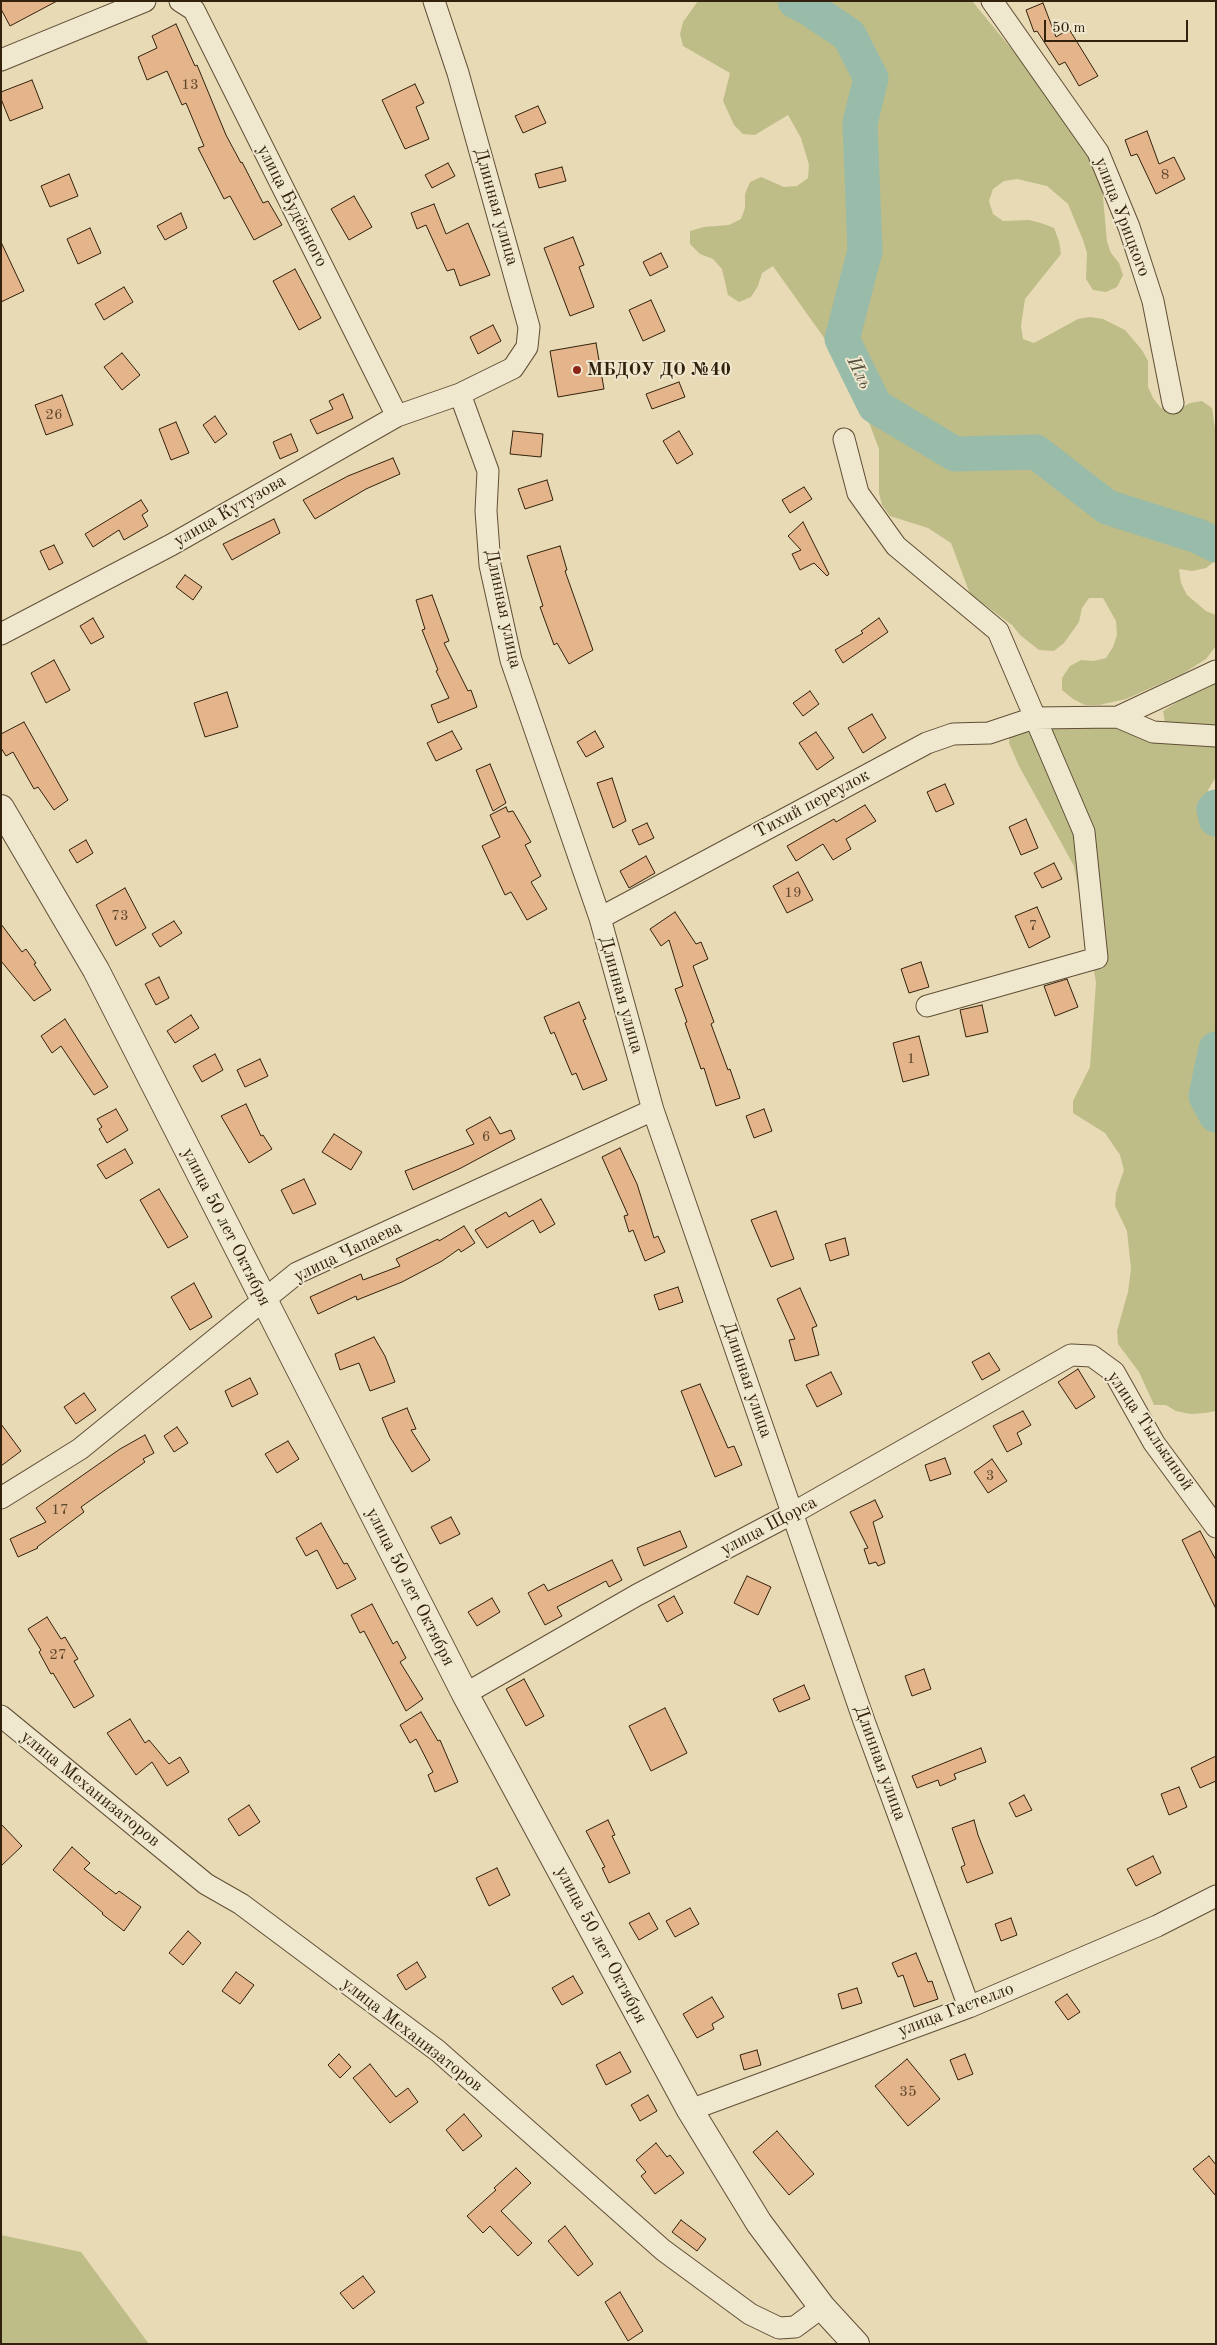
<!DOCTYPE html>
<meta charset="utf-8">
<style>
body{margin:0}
#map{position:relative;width:1217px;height:2345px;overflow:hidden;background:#e8dab5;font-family:"Old Standard TT",serif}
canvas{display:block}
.frame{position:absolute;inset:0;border:2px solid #32210c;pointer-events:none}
.scale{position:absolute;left:1044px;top:20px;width:144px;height:22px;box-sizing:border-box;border:2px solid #32210c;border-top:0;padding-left:6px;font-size:15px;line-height:18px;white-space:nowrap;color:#32210c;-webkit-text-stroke:4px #f0e7cf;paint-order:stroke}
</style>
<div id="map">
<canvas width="1217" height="2345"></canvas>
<div class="frame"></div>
<div class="scale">50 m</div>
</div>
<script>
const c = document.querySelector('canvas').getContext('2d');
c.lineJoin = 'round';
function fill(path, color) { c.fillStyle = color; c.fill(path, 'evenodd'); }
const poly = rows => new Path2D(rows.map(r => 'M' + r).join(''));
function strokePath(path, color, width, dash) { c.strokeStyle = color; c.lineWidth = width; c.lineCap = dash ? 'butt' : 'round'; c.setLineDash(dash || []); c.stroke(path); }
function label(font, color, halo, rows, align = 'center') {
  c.font = font + ' "Old Standard TT",serif'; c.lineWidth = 4; c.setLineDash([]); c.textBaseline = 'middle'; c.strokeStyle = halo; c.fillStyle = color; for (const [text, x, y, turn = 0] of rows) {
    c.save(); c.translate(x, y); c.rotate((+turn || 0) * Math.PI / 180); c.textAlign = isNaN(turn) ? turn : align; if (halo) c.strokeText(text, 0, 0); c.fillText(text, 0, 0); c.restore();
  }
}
const green = poly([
 [698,1,972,1,1052,98,1101,174,1107,242,1111,253,1119,263,1123,275,1117,287,1106,292,1093,290,1086,279,1087,253,1083,240,1068,204,1047,186,1017,179,1004,181,993,189,989,201,993,214,1003,221,1029,220,1041,223,1054,228,1059,241,1061,254,1025,299,1021,326,1023,339,1034,343,1078,319,1090,317,1103,319,1125,330,1142,350,1148,361,1148,387,1153,398,1161,408,1177,410,1190,403,1202,401,1212,408,1216,436,1216,560,1206,568,1192,571,1179,569,1181,583,1187,595,1206,611,1216,615,1216,646,1206,659,1184,673,1126,699,1099,705,1085,705,1073,699,1062,690,1062,678,1070,666,1081,660,1094,661,1106,658,1113,647,1117,635,1116,621,1103,598,1089,598,1082,608,1079,622,1064,643,1054,651,1039,650,1020,635,1012,625,970,594,951,543,928,528,890,516,882,505,879,493,879,449,870,425,832,349,773,266,762,273,758,286,751,297,739,302,728,295,722,269,713,259,700,254,690,244,690,231,704,227,729,225,741,219,745,208,745,194,750,182,761,177,784,187,797,186,808,178,809,165,801,138,788,115,755,135,743,134,734,125,723,101,730,73,683,46,680,34,683,22],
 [1216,678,1216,730,1165,723,1163,711],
 [1111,722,1216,745,1216,777,1208,790,1216,849,1216,1411,1205,1413,1190,1414,1176,1411,1166,1405,1154,1405,1139,1372,1118,1344,1117,1331,1128,1292,1131,1269,1127,1231,1115,1206,1116,1193,1124,1170,1120,1155,1105,1133,1073,1113,1073,1101,1090,1067,1096,982,1074,866,1019,766,1009,743,1010,731],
 [1,2235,81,2252,149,2344,1,2344]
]);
const river = poly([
 [795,1,807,7,849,35,871,78,860,123,865,251,842,339,875,406,955,454,1036,452,1107,507,1198,536,1216,545],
 [1216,807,1214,809,1216,819],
 [1216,1049,1206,1096,1216,1115]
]);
const building = poly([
 [1,1,57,1,10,26,1,9,1,1],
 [1043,3,1056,37,1069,29,1098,76,1079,86,1065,62,1059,65,1037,31,1034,32,1026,10,1043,3],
 [176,24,195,66,197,65,226,135,241,163,242,162,263,203,268,201,282,225,254,240,230,196,224,199,198,148,204,146,186,103,182,105,167,71,147,80,138,57,157,48,152,36,176,24],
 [32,80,43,108,10,121,1,99,1,92,32,80],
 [415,84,424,103,416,107,429,139,405,149,382,100,415,84],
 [538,106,546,123,523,133,515,116,538,106],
 [1147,131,1159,164,1174,157,1185,179,1156,194,1137,154,1131,156,1125,140,1147,131],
 [448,163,455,176,432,188,425,175,448,163],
 [562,167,566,181,539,188,535,174,562,167],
 [69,174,78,196,50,207,41,186,69,174],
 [354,196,372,227,349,240,331,209,354,196],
 [434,204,446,234,468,223,490,275,460,286,454,269,447,271,426,225,417,229,411,213,434,204],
 [181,213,187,228,165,240,157,226,181,213],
 [90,228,101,253,78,264,67,239,90,228],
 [573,237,584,265,579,267,594,307,570,316,544,248,573,237],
 [1,242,24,291,1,302,1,242],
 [661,253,668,267,650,276,643,262,661,253],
 [295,269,321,318,299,330,273,281,295,269],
 [124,287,133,302,104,320,95,304,124,287],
 [651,300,665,331,643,341,629,310,651,300],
 [493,325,501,341,478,354,470,337,493,325],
 [596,343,604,389,558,397,550,351,596,343],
 [122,353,140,375,122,390,104,367,122,353],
 [679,382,685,397,652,409,646,394,679,382],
 [343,394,353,418,317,434,310,420,333,409,329,401,343,394],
 [62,395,73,425,46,435,35,405,62,395],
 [215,416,227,434,215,443,203,425,215,416],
 [176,422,189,453,171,460,159,429,176,422],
 [513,431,543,434,541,457,510,454,513,431],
 [679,431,693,454,677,464,663,441,679,431],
 [291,434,298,451,280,459,273,442,291,434],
 [393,458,400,474,366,489,315,519,303,500,348,476,393,458],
 [547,480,553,500,525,509,518,489,547,480],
 [804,487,812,499,790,513,782,500,804,487],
 [141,500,148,511,142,515,148,526,124,540,119,530,93,547,85,534,141,500],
 [274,519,280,533,232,560,223,544,274,519],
 [803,522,829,574,827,576,814,563,800,570,792,554,801,550,788,536,803,522],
 [54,545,63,563,49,570,40,551,54,545],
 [560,546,567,570,565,571,593,650,569,664,557,643,554,645,540,607,543,606,527,556,560,546],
 [185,575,202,587,193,600,176,587,185,575],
 [432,595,449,641,444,643,468,691,471,690,477,707,438,723,431,705,449,698,436,671,438,670,422,630,425,629,416,600,432,595],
 [93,618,104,637,91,644,80,626,93,618],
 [879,618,888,632,843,663,835,650,863,633,861,631,879,618],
 [54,660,70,690,46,703,31,673,54,660],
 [810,691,819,704,803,716,793,703,810,691],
 [227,692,238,727,205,737,194,703,227,692],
 [872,714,886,738,863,753,848,728,872,714],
 [24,722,68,800,54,810,38,787,34,789,13,752,6,756,1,748,1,734,24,722],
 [452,731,462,749,436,761,427,743,452,731],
 [595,731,604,747,586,757,577,742,595,731],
 [816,732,834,758,817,770,799,743,816,732],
 [490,764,506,803,493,811,476,770,490,764],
 [612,778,626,821,613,828,597,783,612,778],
 [945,784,954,804,936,812,927,792,945,784],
 [865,805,876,821,846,839,851,849,833,860,823,844,796,861,787,846,834,819,836,822,865,805],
 [506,807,508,812,513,811,531,842,525,845,541,876,531,882,547,909,527,920,511,892,505,895,482,846,500,837,490,815,506,807],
 [1026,819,1038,848,1021,855,1009,827,1026,819],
 [647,823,654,838,639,845,632,830,647,823],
 [86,840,93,853,77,863,69,850,86,840],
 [646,856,655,873,629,888,620,871,646,856],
 [1054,863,1062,879,1042,888,1034,873,1054,863],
 [798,872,813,900,787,913,773,886,798,872],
 [125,888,146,928,116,946,96,905,125,888],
 [1037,907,1050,937,1029,948,1015,916,1037,907],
 [675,912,696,944,701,942,708,959,693,966,714,1022,711,1024,728,1070,730,1069,740,1098,716,1106,704,1068,701,1069,685,1023,687,1022,675,989,683,986,669,940,661,946,650,929,675,912],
 [174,921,182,933,160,947,152,934,174,921],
 [1,924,22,952,26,949,36,963,34,964,51,990,34,1001,1,961,1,924],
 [921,962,929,987,909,993,901,969,921,962],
 [159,977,169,998,156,1005,145,984,159,977],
 [1067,979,1078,1007,1055,1016,1044,986,1067,979],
 [579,1002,586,1019,583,1020,607,1080,583,1090,576,1073,572,1075,554,1032,551,1034,544,1017,579,1002],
 [982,1005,988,1032,966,1037,960,1010,982,1005],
 [191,1015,199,1028,175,1043,167,1031,191,1015],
 [65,1019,108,1087,94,1095,61,1046,52,1053,41,1036,65,1019],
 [919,1036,929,1075,903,1082,893,1043,919,1036],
 [215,1054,223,1070,202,1082,193,1066,215,1054],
 [260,1059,268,1076,245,1087,237,1070,260,1059],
 [246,1104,261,1136,263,1135,272,1149,249,1163,221,1116,246,1104],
 [116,1109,128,1130,107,1143,99,1129,102,1127,97,1119,116,1109],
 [764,1109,772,1131,754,1138,746,1116,764,1109],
 [490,1117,500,1134,511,1130,515,1139,461,1168,413,1190,405,1171,474,1144,466,1130,490,1117],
 [334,1134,362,1152,351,1170,322,1152,334,1134],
 [620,1148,637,1184,654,1238,658,1236,665,1252,645,1261,633,1230,629,1232,624,1216,628,1215,602,1157,620,1148],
 [125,1149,133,1163,106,1179,97,1165,125,1149],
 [304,1179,316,1204,293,1214,281,1190,304,1179],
 [159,1189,188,1237,168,1248,140,1200,159,1189],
 [541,1199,555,1224,540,1233,533,1220,487,1248,475,1230,506,1212,509,1217,541,1199],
 [776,1211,794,1259,771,1267,751,1220,776,1211],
 [464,1226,475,1243,461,1252,459,1249,442,1261,402,1282,357,1300,356,1296,318,1314,310,1297,361,1274,363,1280,400,1266,396,1259,438,1239,439,1241,464,1226],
 [845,1238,849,1255,830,1261,825,1244,845,1238],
 [194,1283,212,1317,190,1330,171,1297,194,1283],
 [678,1287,683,1302,659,1310,654,1295,678,1287],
 [800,1288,817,1326,812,1328,819,1355,795,1361,789,1340,795,1339,777,1299,800,1288],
 [374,1337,385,1356,395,1382,370,1391,359,1363,340,1370,335,1354,374,1337],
 [989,1353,1000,1370,982,1380,972,1362,989,1353],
 [1078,1369,1095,1397,1076,1409,1058,1382,1078,1369],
 [831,1372,842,1394,817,1407,806,1385,831,1372],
 [250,1378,258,1394,232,1407,225,1391,250,1378],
 [700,1384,728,1448,734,1446,742,1465,715,1477,681,1391,700,1384],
 [84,1393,96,1410,76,1424,64,1407,84,1393],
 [407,1408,416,1429,411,1430,430,1460,412,1472,390,1437,382,1418,407,1408],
 [1023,1411,1031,1425,1017,1433,1022,1444,1007,1452,993,1426,1023,1411],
 [1,1424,21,1451,1,1466,1,1424],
 [177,1427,188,1443,174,1452,164,1436,177,1427],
 [145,1435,154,1453,143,1459,145,1462,81,1507,84,1512,37,1547,38,1548,18,1557,10,1539,46,1522,36,1508,120,1449,145,1435],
 [288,1441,299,1459,277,1473,265,1454,288,1441],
 [945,1458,951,1474,930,1481,925,1465,945,1458],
 [992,1459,1007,1481,988,1493,974,1472,992,1459],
 [875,1500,883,1517,873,1522,885,1563,878,1566,876,1562,869,1564,864,1549,868,1548,850,1512,875,1500],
 [451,1517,460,1534,440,1544,431,1527,451,1517],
 [321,1523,344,1564,347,1563,356,1579,337,1589,317,1550,306,1556,296,1538,321,1523],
 [680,1531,687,1547,644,1566,637,1548,680,1531],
 [1200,1531,1216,1560,1216,1609,1182,1540,1200,1531],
 [612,1560,622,1580,609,1587,606,1581,557,1607,562,1616,545,1625,528,1593,544,1584,548,1591,612,1560],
 [747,1576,771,1587,758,1615,734,1603,747,1576],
 [674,1596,683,1613,667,1622,658,1605,674,1596],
 [492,1598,500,1612,477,1626,468,1612,492,1598],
 [372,1604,393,1644,397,1641,406,1658,400,1662,423,1699,406,1711,364,1631,360,1633,351,1615,372,1604],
 [47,1617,61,1639,65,1637,78,1659,74,1661,94,1696,74,1708,53,1673,51,1674,39,1652,41,1650,28,1629,47,1617],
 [924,1669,931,1689,912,1696,905,1676,924,1669],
 [524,1679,544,1716,526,1726,506,1689,524,1679],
 [804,1685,810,1699,779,1712,773,1699,804,1685],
 [665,1708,687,1753,651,1771,629,1726,665,1708],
 [421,1712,438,1741,440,1740,458,1782,435,1792,428,1775,433,1772,416,1739,410,1743,400,1725,421,1712],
 [130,1719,145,1743,149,1740,169,1764,180,1757,189,1772,167,1786,152,1762,136,1775,107,1733,130,1719],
 [981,1748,986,1762,954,1774,956,1779,940,1786,938,1780,917,1788,912,1776,981,1748],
 [1216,1756,1216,1781,1200,1788,1191,1768,1216,1756],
 [1179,1787,1187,1807,1169,1815,1161,1794,1179,1787],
 [1024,1795,1032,1810,1016,1817,1009,1803,1024,1795],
 [249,1805,260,1822,239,1836,228,1819,249,1805],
 [608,1820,615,1835,612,1836,630,1873,609,1883,602,1868,605,1867,586,1831,608,1820],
 [974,1820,978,1835,993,1873,967,1883,961,1867,965,1865,952,1828,974,1820],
 [1,1824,22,1846,1,1866,1,1824],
 [72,1847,90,1863,84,1869,116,1894,119,1891,141,1907,124,1931,102,1914,103,1913,53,1870,72,1847],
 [1153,1856,1161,1873,1136,1886,1127,1869,1153,1856],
 [497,1868,510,1895,489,1906,476,1878,497,1868],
 [690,1908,699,1924,675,1937,666,1921,690,1908],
 [649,1913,658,1929,639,1940,629,1923,649,1913],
 [1011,1918,1017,1935,1001,1941,995,1924,1011,1918],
 [188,1931,201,1943,183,1965,169,1953,188,1931],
 [916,1953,928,1982,932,1981,938,1999,914,2007,903,1975,898,1977,892,1963,916,1953],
 [417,1962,426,1977,406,1990,397,1975,417,1962],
 [236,1972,254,1985,240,2004,222,1991,236,1972],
 [573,1976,583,1993,562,2005,552,1988,573,1976],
 [857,1988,862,2003,842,2009,838,1994,857,1988],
 [1067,1994,1080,2012,1068,2020,1055,2002,1067,1994],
 [712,1997,724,2017,712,2024,714,2029,697,2038,683,2014,712,1997],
 [757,2050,761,2065,744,2070,740,2055,757,2050],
 [620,2052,631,2072,606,2085,596,2065,620,2052],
 [339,2054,351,2067,340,2078,328,2065,339,2054],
 [965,2054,973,2074,958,2080,950,2060,965,2054],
 [907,2059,940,2099,908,2126,875,2086,907,2059],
 [370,2064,396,2097,408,2088,418,2102,390,2123,353,2078,370,2064],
 [648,2095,657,2111,640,2121,631,2105,648,2095],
 [464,2114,482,2136,463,2151,446,2130,464,2114],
 [777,2131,814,2174,789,2195,753,2152,777,2131],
 [656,2143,667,2157,670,2155,684,2173,655,2194,641,2176,646,2172,636,2160,656,2143],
 [1209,2156,1216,2165,1216,2196,1193,2169,1209,2156],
 [516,2168,531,2183,501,2211,532,2243,518,2256,490,2226,483,2233,467,2216,496,2190,494,2188,516,2168],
 [681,2220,706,2239,697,2251,672,2232,681,2220],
 [565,2226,593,2264,578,2276,548,2241,565,2226],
 [363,2276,375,2292,353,2309,340,2293,363,2276],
 [620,2292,643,2331,628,2341,605,2302,620,2292]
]);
const minor = poly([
 [180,1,194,10,397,416],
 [992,1,1098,152,1129,227,1153,301,1173,403],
 [1,60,145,1],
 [460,394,488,471,486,511,490,565,511,660,600,918,653,1110,864,1721,969,2007],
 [844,439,858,493,896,546,998,631,1084,832,1097,958,927,1006],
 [1,634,171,545,397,416,460,394,513,368,527,347,529,327,458,73,434,1],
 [1118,717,1216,671],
 [600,918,927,743,953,734,989,733,1034,718,1118,717,1153,732,1216,736],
 [1,1498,80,1449,297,1273,653,1110],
 [465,1694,637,1595,793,1513,1071,1355,1092,1356,1114,1372,1154,1443,1216,1527],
 [1,1716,206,1884,241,1904,438,2051,663,2250,750,2314,779,2328,795,2327,822,2307],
 [690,2110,969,2007,1157,1926,1216,1896]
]);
const tertiary = poly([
 [1,808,96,970,465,1694,690,2110,759,2223,822,2307,856,2344]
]);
const markers = [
 [577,370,5,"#8f2418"]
];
const numberNames = [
 ["13",190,85],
 ["8",1165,175],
 ["26",54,415],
 ["19",793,893],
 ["73",120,916],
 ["7",1033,926],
 ["1",911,1059],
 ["6",486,1137],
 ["3",990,1476],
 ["17",60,1510],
 ["27",58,1655],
 ["35",908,2092]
];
const streetNames = [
 ["улица Будённого",292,206,63],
 ["Длинная улица",496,207,74],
 ["улица Урицкого",1122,217,69],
 ["улица Кутузова",230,511,-30],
 ["Длинная улица",503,609,78],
 ["Тихий переулок",812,804,-28],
 ["Длинная улица",621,995,74],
 ["улица 50 лет Октября",226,1227,63],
 ["улица Чапаева",348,1252,-26],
 ["Длинная улица",747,1380,71],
 ["улица Тылькиной",1150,1431,56],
 ["улица Щорса",769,1526,-28],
 ["улица 50 лет Октября",410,1587,63],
 ["Длинная улица",880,1763,70],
 ["улица Механизаторов",90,1789,39],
 ["улица 50 лет Октября",601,1945,62],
 ["улица Гастелло",956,2010,-21],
 ["улица Механизаторов",412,2035,38]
];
const poiNames = [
 ["МБДОУ ДО №40",587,370]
];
const waterNames = [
 ["Иль",859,373,64]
];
fill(green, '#bebd88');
strokePath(river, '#98bbaa', 35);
fill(building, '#e4b48b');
strokePath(building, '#32210c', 1);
strokePath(minor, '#604f36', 23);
strokePath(tertiary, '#604f36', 28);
strokePath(minor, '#f0e7cf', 21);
strokePath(tertiary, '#f0e7cf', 26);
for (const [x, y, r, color] of markers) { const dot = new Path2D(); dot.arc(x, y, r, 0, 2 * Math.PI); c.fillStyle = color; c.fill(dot); strokePath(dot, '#f0e7cf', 2); }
label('15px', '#5e462c', null, numberNames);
label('18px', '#32210c', '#f0e7cf', streetNames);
label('bold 18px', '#32210c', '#f0e7cf', poiNames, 'left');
label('italic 19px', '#514f3b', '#f0e7cf', waterNames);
</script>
